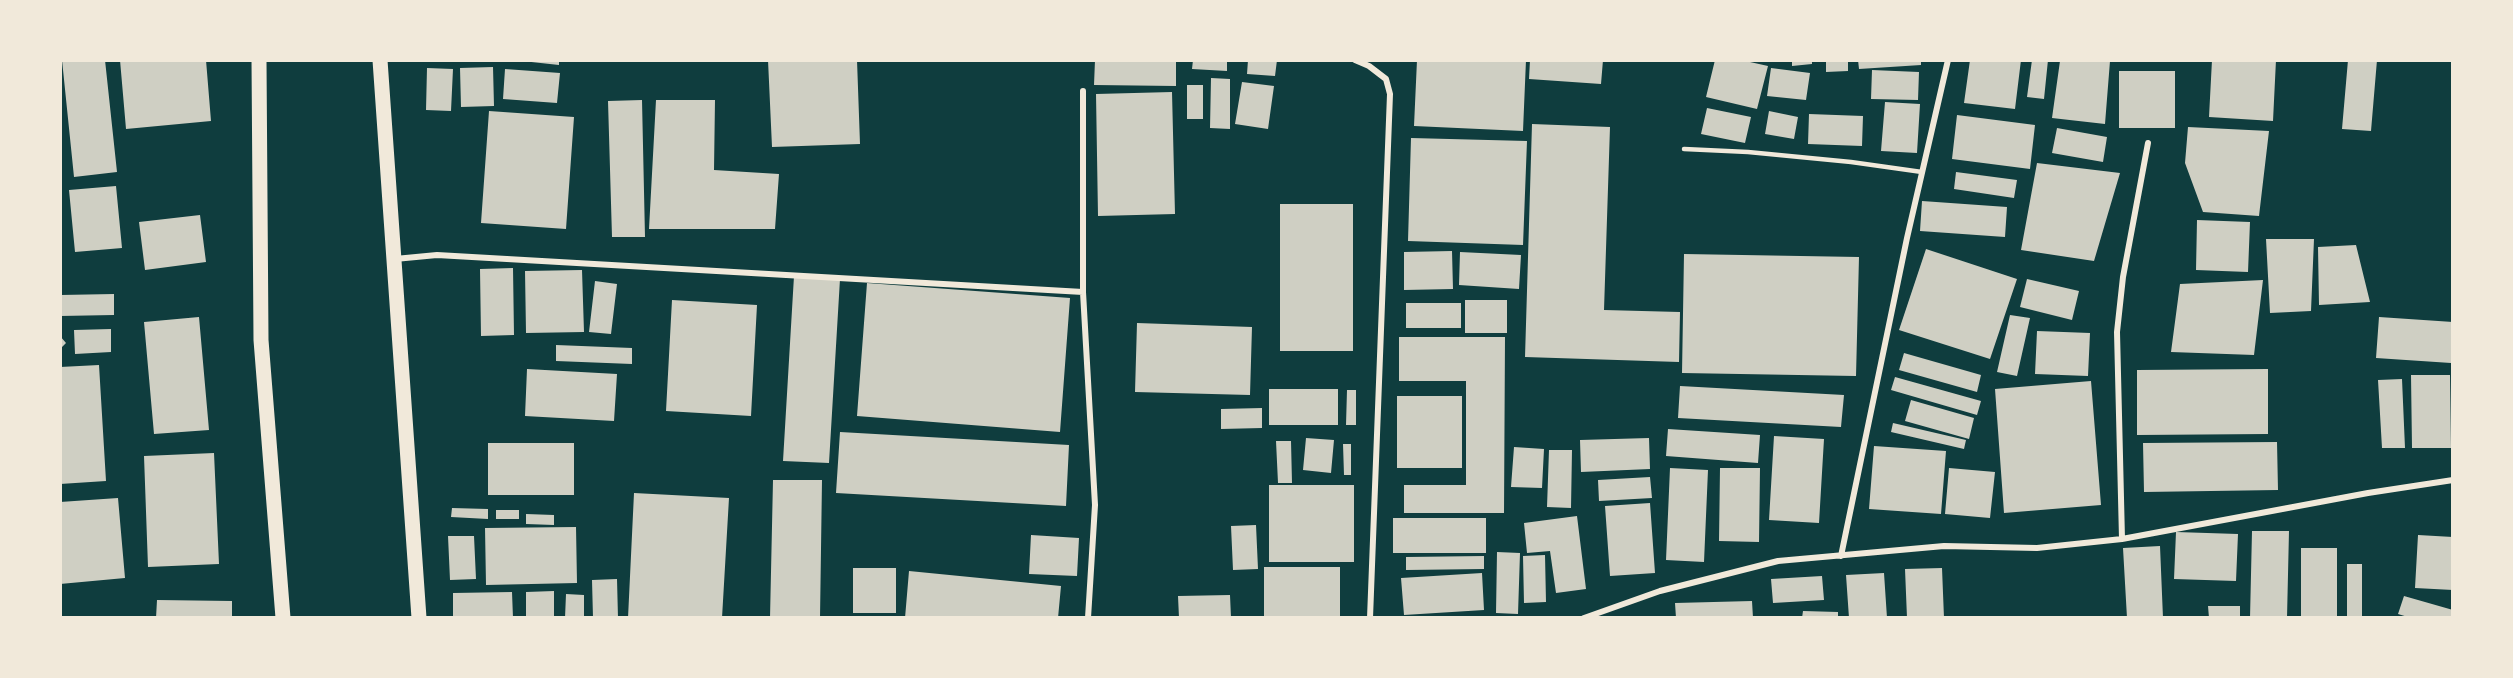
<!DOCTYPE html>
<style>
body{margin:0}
#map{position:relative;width:2513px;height:678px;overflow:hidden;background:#0f3d3e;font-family:Mulish,sans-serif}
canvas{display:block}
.frame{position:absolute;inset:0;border:62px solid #f1e9da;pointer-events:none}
</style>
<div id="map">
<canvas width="2513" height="678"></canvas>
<div class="frame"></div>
</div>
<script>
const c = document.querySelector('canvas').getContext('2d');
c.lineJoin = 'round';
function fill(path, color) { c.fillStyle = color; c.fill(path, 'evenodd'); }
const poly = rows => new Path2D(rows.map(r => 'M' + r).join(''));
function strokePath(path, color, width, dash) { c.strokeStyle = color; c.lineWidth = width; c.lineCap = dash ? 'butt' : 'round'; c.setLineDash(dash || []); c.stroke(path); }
const building = poly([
 [62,60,105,60,117,172,74,177],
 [120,60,206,60,211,121,126,129],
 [513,60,559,60,559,65],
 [768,60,857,60,860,144,772,147],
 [1095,60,1176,60,1176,86,1094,85],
 [1193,60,1227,60,1227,71,1192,69],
 [1248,60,1277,60,1275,76,1247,74],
 [1417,60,1526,60,1523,131,1414,126],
 [1530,60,1603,60,1601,84,1529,79],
 [1715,60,1741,60,1768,66,1757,109,1706,97],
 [1792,60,1812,60,1812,64,1792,66],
 [1826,60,1848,60,1848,71,1826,72],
 [1858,60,1921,60,1921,65,1859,69],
 [1970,60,2021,60,2015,109,1964,103],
 [2032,60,2048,60,2044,99,2027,97],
 [2212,60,2276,60,2273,121,2209,117],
 [2348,60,2377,60,2371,131,2342,129],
 [2060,61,2110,61,2105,124,2052,118],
 [493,67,494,106,461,107,460,68],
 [427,68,453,69,451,111,426,110],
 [1771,68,1810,73,1806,100,1767,96],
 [505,69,560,73,557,103,503,99],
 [1872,70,1919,72,1918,100,1871,99],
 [2119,71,2175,71,2175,128,2119,128],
 [1211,78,1230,79,1230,129,1210,128],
 [1242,82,1274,86,1268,129,1235,124],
 [1187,85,1203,85,1203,119,1187,119],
 [1172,92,1175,214,1098,216,1096,94],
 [642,100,645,237,612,237,608,101],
 [656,100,715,100,714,170,779,174,775,229,649,229],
 [1885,102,1920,104,1917,153,1881,151],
 [1707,108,1751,117,1745,143,1701,134],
 [489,111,574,117,566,229,481,223],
 [1769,111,1798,117,1794,139,1765,134],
 [1809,114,1863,116,1862,146,1808,144],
 [1957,115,2035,125,2030,169,1952,159],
 [1532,124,1610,127,1604,310,1680,312,1679,362,1525,357],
 [2188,127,2269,131,2259,216,2203,212,2185,163],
 [2057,128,2107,137,2103,162,2052,153],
 [1411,138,1527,141,1523,245,1408,241],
 [2037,163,2120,173,2094,261,2021,250],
 [1956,172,2017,180,2014,198,1954,189],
 [116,186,122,248,75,252,69,190],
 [1922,201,2007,207,2005,237,1920,231],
 [1280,204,1353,204,1353,351,1280,351],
 [200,215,206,262,145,270,139,222],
 [2197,220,2250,222,2248,272,2196,270],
 [2266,239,2314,239,2311,311,2270,313],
 [2356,245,2370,302,2319,305,2318,247],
 [1926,249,2017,279,1990,359,1899,330],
 [1452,251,1453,289,1404,290,1404,252],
 [1460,252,1521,255,1519,289,1459,285],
 [1684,254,1859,257,1856,376,1682,373],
 [513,268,514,335,481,336,480,269],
 [582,270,584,332,526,333,525,271],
 [794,276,840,279,829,463,783,461],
 [2027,279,2079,291,2072,320,2020,307],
 [2263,280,2254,355,2171,352,2180,284],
 [595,281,617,284,611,334,589,332],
 [867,283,1070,298,1060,432,857,416],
 [114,294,114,315,60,316,60,295],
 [672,300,757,305,751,416,666,411],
 [1465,300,1507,300,1507,333,1465,333],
 [1406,303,1461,303,1461,328,1406,328],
 [2010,315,2030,318,2017,376,1997,372],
 [199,317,209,430,154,434,144,322],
 [2379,317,2453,322,2451,363,2376,358],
 [1137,323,1252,327,1250,395,1135,392],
 [111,329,111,352,75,354,74,330],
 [2037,331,2090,333,2088,376,2035,374],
 [60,336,66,343,60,349],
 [1399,337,1505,337,1504,513,1404,513,1404,485,1466,485,1466,381,1399,381],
 [556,345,632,348,632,364,556,361],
 [1904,353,1981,375,1977,392,1899,370],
 [99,365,106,481,60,484,60,367],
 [527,369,617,374,614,421,525,416],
 [2268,369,2268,434,2137,435,2137,370],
 [2411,375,2450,375,2451,448,2412,448],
 [1895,377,1981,401,1977,415,1891,390],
 [2402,379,2405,448,2382,448,2378,380],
 [2091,381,2101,505,2004,513,1995,389],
 [1680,386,1844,395,1841,427,1678,418],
 [1269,389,1338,389,1338,425,1269,425],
 [1347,390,1356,390,1356,425,1346,425],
 [1397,396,1462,396,1462,468,1397,468],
 [1911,400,1974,418,1969,439,1905,421],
 [1262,408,1262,428,1221,429,1221,409],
 [1893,423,1966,440,1964,449,1891,432],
 [1668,429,1760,435,1758,463,1666,456],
 [840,432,1069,445,1066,506,836,493],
 [1774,436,1824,439,1819,523,1769,520],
 [1306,438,1334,440,1331,473,1303,470],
 [1649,438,1650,469,1581,472,1580,440],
 [1276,441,1291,441,1292,483,1278,483],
 [2277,442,2278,490,2144,492,2143,443],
 [488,443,574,443,574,495,488,495],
 [1343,444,1351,444,1351,475,1344,475],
 [1874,446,1946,451,1941,514,1869,509],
 [1514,447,1544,449,1542,488,1511,487],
 [1549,450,1572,450,1571,508,1547,507],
 [214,453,219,564,148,567,144,456],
 [1670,468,1708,470,1704,562,1666,560],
 [1720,468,1760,468,1759,542,1719,541],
 [1949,468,1995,472,1990,518,1945,514],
 [1650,477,1652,498,1599,501,1598,480],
 [773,480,822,480,820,618,770,618],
 [1269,485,1354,485,1354,562,1269,562],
 [634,493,729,498,722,618,628,618],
 [118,498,125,578,60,584,60,502],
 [1650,503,1655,573,1610,576,1605,506],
 [452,508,488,509,488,519,451,517],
 [496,510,519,510,519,519,496,519],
 [526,514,554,515,554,525,526,524],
 [1577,516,1586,589,1556,593,1550,551,1527,553,1524,523],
 [1393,518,1486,518,1486,553,1393,553],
 [1256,525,1258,569,1233,570,1231,526],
 [576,527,577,583,486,585,485,528],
 [2252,531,2289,531,2287,618,2250,618],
 [2176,532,2238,534,2236,581,2174,579],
 [1031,535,1079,538,1077,576,1029,574],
 [2418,535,2453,537,2453,590,2415,588],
 [448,536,474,536,476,579,450,580],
 [2160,546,2163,618,2127,618,2123,548],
 [2301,548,2337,548,2337,618,2301,618],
 [1497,552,1520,553,1518,614,1496,613],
 [1545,555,1546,602,1524,603,1523,556],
 [1484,556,1484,569,1406,570,1406,557],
 [2347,564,2362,564,2362,618,2347,618],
 [1264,567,1340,567,1340,618,1264,618],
 [853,568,896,568,896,613,853,613],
 [1942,568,1944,618,1907,618,1905,569],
 [909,571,1061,586,1058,618,905,618],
 [1482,573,1484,610,1404,615,1401,578],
 [1884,573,1887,618,1849,618,1846,575],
 [1822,576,1824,600,1773,603,1771,579],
 [617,579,618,618,593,618,592,580],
 [554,591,554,618,526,618,526,592],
 [512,592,513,618,453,618,453,593],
 [566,594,584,595,584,618,565,618],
 [1230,595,1231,618,1179,618,1178,596],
 [2404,596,2453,610,2453,618,2411,618,2398,614],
 [157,600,232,601,232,618,156,618],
 [1752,601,1753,618,1676,618,1675,603],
 [2208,606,2240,606,2240,618,2209,618],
 [1803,611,1838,612,1838,618,1802,618]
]);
const service = poly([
 [1684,149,1748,152,1851,162,1922,172]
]);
const minor = poly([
 [1355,60,1369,66,1386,79,1390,94,1370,618],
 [1083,91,1083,292,1095,505,1088,618],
 [395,259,437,255,1083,292],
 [2122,539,2117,332,2123,277,2148,143],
 [1841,556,1907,238,1948,60],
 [1584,618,1660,591,1778,561,1944,546,2037,548,2122,539,2368,493,2453,480]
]);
const primary = poly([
 [259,60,261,340,283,618],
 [380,60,419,618]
]);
fill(building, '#cfcfc3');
strokePath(service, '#f1e9da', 4.5);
strokePath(minor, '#f1e9da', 6);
strokePath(primary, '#f1e9da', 15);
</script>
